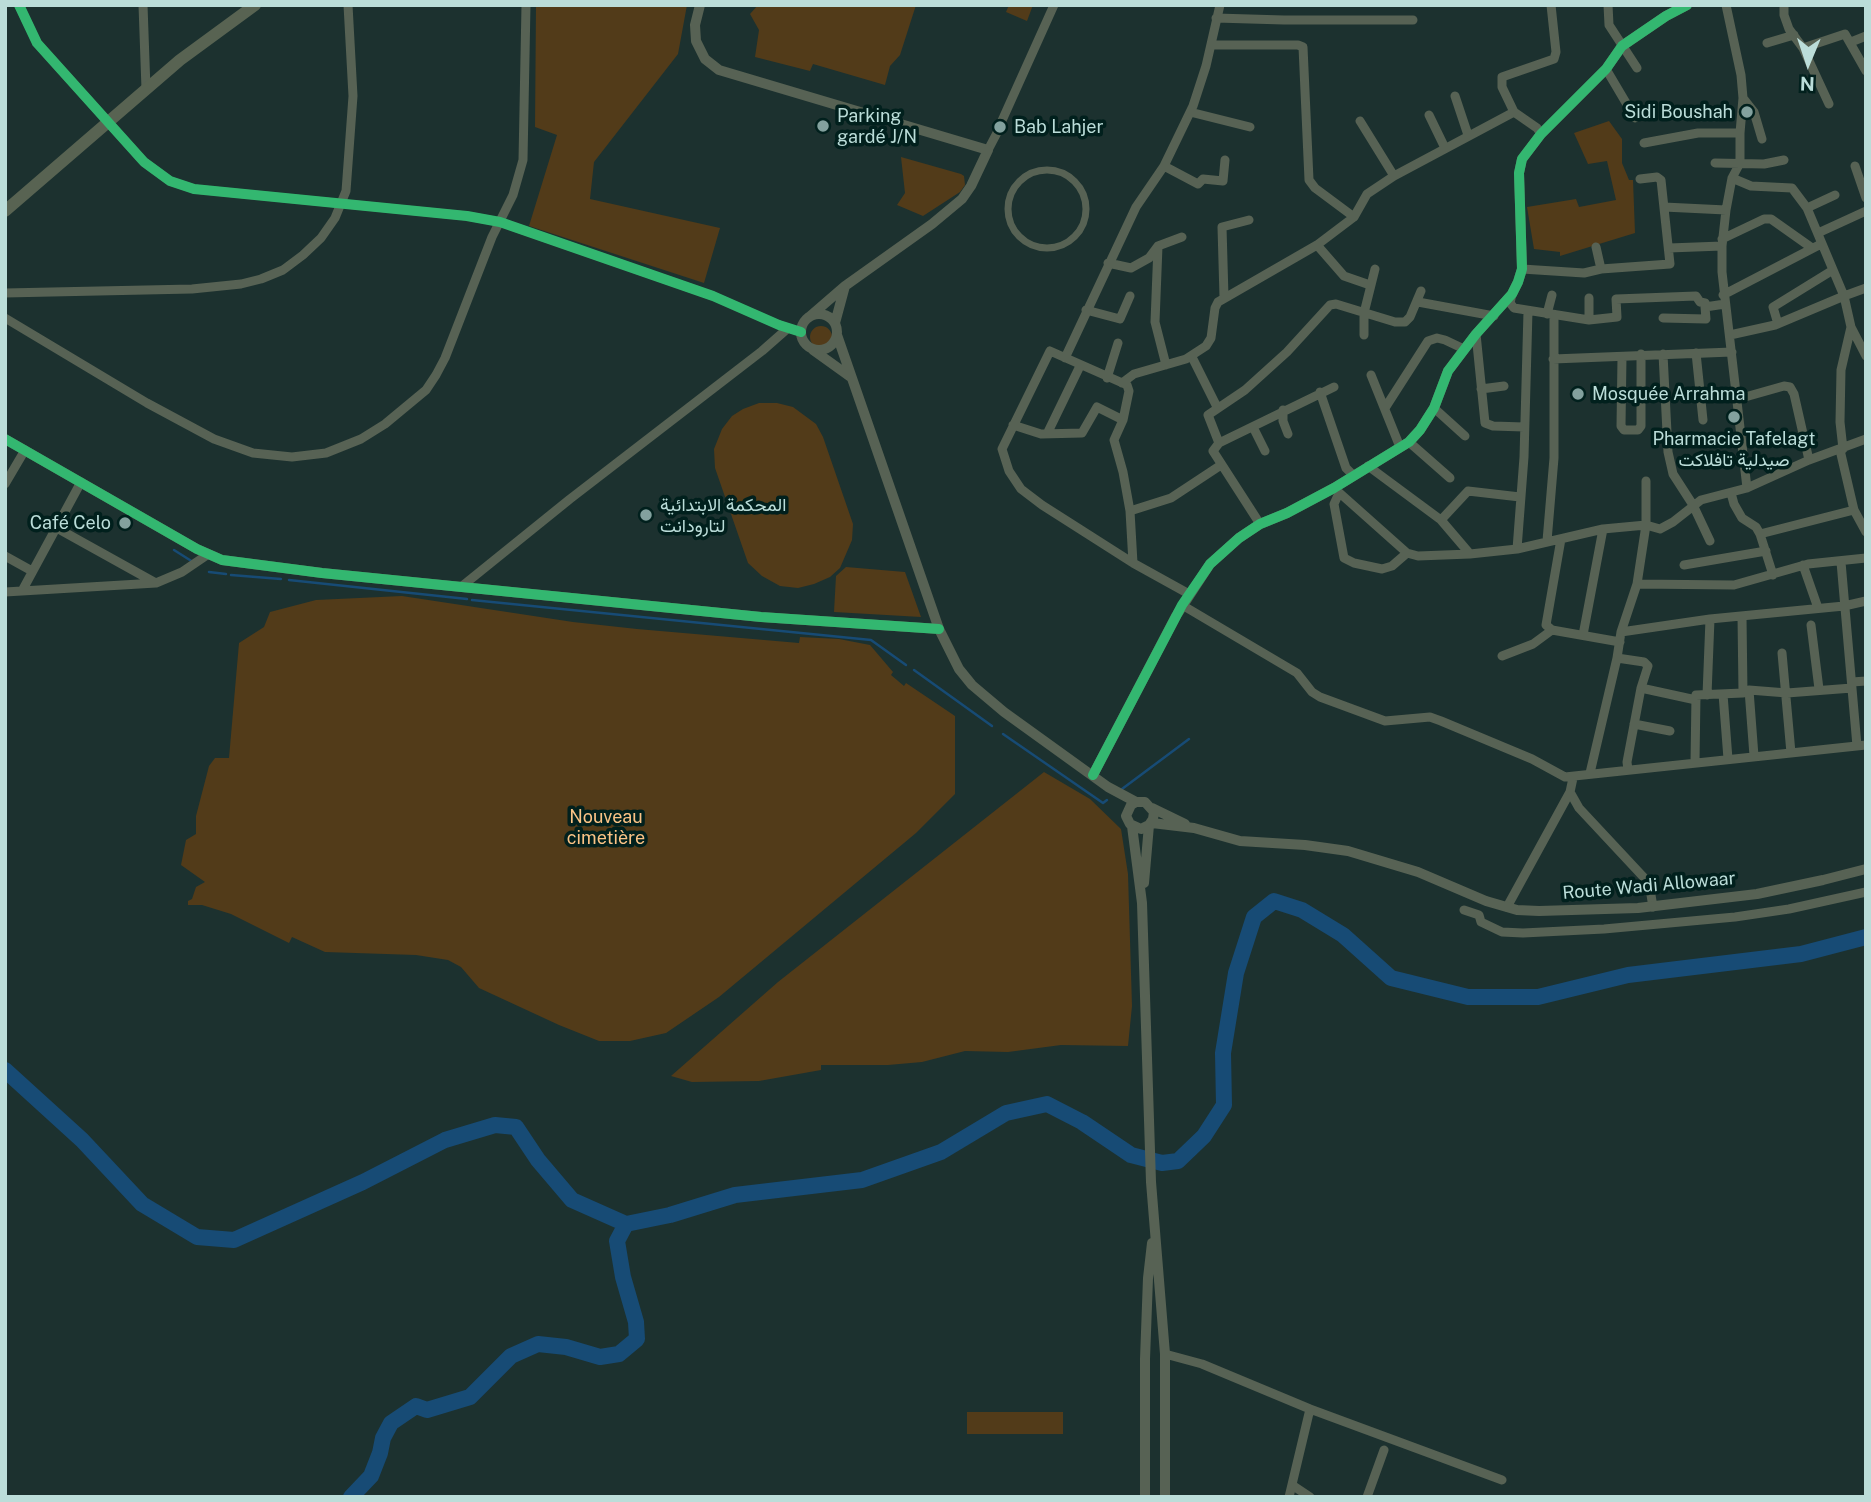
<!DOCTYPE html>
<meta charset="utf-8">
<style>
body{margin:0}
#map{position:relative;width:1871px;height:1502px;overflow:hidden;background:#1c312f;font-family:"Public Sans",sans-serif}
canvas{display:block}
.frame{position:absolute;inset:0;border:7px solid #bbddd9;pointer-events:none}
.north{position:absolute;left:1773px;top:28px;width:70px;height:70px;-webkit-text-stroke:5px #01201d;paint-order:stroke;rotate:182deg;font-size:19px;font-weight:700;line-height:28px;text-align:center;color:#bbddd9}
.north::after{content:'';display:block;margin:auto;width:24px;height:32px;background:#bbddd9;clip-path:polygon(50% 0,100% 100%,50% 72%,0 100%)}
</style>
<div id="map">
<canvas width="1871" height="1502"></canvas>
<div class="frame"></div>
<div class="north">N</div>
</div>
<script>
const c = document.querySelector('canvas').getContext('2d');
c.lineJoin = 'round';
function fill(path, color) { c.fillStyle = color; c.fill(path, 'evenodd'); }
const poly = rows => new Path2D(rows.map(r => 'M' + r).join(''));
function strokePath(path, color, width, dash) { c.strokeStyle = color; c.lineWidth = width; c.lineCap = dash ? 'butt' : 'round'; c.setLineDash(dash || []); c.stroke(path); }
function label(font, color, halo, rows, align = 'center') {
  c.font = font + ' "Public Sans",Vazirmatn,sans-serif'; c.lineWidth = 7; c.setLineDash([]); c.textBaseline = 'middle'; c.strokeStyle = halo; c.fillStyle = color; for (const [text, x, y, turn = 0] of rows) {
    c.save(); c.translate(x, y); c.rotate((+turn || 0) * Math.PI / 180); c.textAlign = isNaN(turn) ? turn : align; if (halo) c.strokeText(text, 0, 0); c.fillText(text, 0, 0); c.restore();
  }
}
const green = poly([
 [536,5,687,5,678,54,594,162,590,199,720,228,704,283,529,226,557,135,535,127],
 [758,5,916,5,900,55,890,66,885,85,813,64,810,71,755,57,759,30,750,14],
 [1009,5,1033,5,1027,21,1006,12],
 [1609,121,1622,139,1622,163,1629,180,1633,180,1635,233,1560,256,1560,252,1534,249,1527,207,1576,199,1579,207,1616,200,1607,161,1588,164,1574,133],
 [901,157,961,174,964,176,965,185,960,192,923,216,897,205,905,193],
 '810 337a11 11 0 1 1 22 0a11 11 0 1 1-22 0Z',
 [759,403,777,403,793,407,816,424,823,437,853,524,852,540,840,568,830,577,814,584,798,588,780,586,762,576,748,563,715,468,714,449,722,429,732,416,743,409],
 [846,567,905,572,921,617,834,612,836,576],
 [402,596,573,622,637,629,799,643,800,637,839,639,870,645,893,672,891,675,904,686,906,683,955,716,955,794,916,833,719,997,666,1033,630,1041,599,1041,559,1025,479,988,461,967,448,960,416,955,325,952,292,937,289,943,231,914,202,905,188,905,188,901,192,899,196,887,205,882,181,865,186,840,196,834,196,816,209,766,215,758,229,758,239,643,264,627,270,612,316,600],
 [1044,772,1090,799,1121,829,1128,874,1132,1006,1128,1046,1061,1045,1008,1052,965,1051,922,1062,888,1065,821,1065,821,1070,759,1081,692,1082,671,1076,778,982],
 [967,1412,1063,1412,1063,1434,967,1434]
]);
const stream = poly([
 [174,550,193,562],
 [209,572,226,574],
 [231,575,281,579],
 [289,580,467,599],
 [472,600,871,640,906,665],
 [914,670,992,726],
 [1003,734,1103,803,1107,800],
 [1122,789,1189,739]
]);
const river = poly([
 [5,1070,82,1140,142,1204,197,1237,234,1240,363,1182,445,1140,495,1125,516,1127,538,1160,572,1200,626,1224,670,1215,735,1195,862,1180,941,1152,1006,1113,1047,1104,1082,1122,1131,1155,1162,1163,1178,1161,1204,1136,1224,1105,1223,1053,1236,973,1254,917,1274,901,1302,910,1343,935,1391,978,1468,997,1538,997,1628,975,1801,954,1866,937],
 [351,1497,371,1476,380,1453,383,1438,391,1423,416,1406,427,1410,470,1397,511,1356,538,1344,566,1347,600,1357,619,1354,637,1339,636,1322,623,1277,617,1241,626,1224]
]);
const pedestrian = poly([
 '1008 209a39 39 0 1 1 78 0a39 39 0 1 1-78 0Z'
]);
const minor = poly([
 [19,5,37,43,144,162,170,181,194,189,467,216,500,222,713,296,779,325,801,332],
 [143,5,146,89],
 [1608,5,1609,25,1637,68],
 [1726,5,1741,75,1743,98,1740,133,1740,163,1732,178,1726,210,1722,246,1722,272,1747,488],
 [1784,5,1784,15,1789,29,1803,48,1829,104],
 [1216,18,1284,20,1413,20],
 [1851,42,1866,36],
 [1767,43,1794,35],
 [1211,45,1298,45,1303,47,1309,180,1315,188,1354,217],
 [1803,48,1845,34,1866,71],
 [1606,69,1635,118],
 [1455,96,1468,135],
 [1743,98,1754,112,1762,139],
 [1190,112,1250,127],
 [1514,112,1502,87,1502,77,1554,59,1556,52,1551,5],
 [1429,115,1445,148],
 [1360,121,1394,176],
 [1000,125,1054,5],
 [1644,143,1698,133,1740,133],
 [988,150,999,129],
 [1715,163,1764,164,1784,160],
 [1164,166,1198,184,1203,179,1223,181,1225,160],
 [1855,166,1866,198],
 [1732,178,1751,186,1792,188,1807,208,1844,296,1866,288],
 [1664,207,1726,210],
 [1807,208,1835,195],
 [1818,233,1866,211],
 [1722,239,1764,219,1771,219,1812,248],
 [1317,245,1344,276,1370,285],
 [1158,246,1155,322,1166,365],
 [1596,247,1601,269],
 [1669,248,1722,246],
 [1108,263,1131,268,1149,258,1158,246,1182,237],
 [1522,269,1584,273,1601,269,1670,264,1661,180,1657,177,1640,179],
 [5,293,192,289,241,284,261,279,283,270,303,255,321,238,335,218,346,191,353,96,348,5],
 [1512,294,1510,303,1514,308,1589,320,1617,317,1616,299,1696,296,1700,302,1705,303,1705,307],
 [1723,295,1821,244],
 [1224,297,1222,227,1249,220],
 [1418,302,1494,316],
 [1086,310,1120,319,1130,296],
 [1547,314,1552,295],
 [5,318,147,403,214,439,253,453,292,457,326,453,361,439,385,424,426,390,436,375,445,358,492,237,513,195,523,160,526,5],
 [1663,318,1706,319,1705,307,1725,304],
 [1589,320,1589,298],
 [1778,324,1773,307,1833,270],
 [1476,334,1485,423,1493,426,1524,427],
 [1364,335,1364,313,1375,269],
 [1730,335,1775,325,1844,296,1851,327,1866,356],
 [1696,353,1703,420],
 [1663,354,1668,452,1673,474,1693,505,1710,541],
 [1192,357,1217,407],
 [1622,357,1621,426,1624,430,1638,430,1641,426,1641,354],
 [1065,358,1136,207,1164,166,1193,106,1206,66,1220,5],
 [1553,359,1732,352],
 [1371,375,1400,447],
 [1107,378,1118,343],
 [1122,383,1134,374,1186,359,1206,346,1211,338,1215,308,1218,302,1317,245,1354,217,1367,194,1394,176,1514,112,1537,128,1541,134],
 [1481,389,1504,386],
 [1320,392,1346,468,1353,475],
 [1738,399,1784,386,1790,387,1794,394,1809,460],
 [1385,408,1428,341,1437,338,1445,340,1464,349],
 [1434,408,1465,436],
 [1283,410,1283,421,1288,434],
 [1013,425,1041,434,1082,433,1097,407,1123,420],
 [1253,427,1265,451],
 [1047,434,1080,366],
 [1409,442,1450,478],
 [1219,443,1208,415,1245,390,1287,352,1330,305,1336,304,1395,322,1405,322,1410,317,1421,291],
 [1843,449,1840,422,1841,370,1851,327],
 [1840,450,1854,510,1866,532],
 [1368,466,1441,520,1470,554],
 [5,484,25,450],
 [1334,488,1407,553,1418,556,1470,554,1517,549,1603,529,1646,525,1660,529,1673,522,1701,500,1747,488,1809,460,1866,439],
 [1339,493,1334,504,1344,558,1354,563,1382,569,1392,566,1407,553],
 [1731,493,1734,504,1742,518,1756,527,1760,534,1773,575],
 [1130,511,1171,498,1221,465],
 [1441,520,1468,491,1520,497],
 [1260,524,1213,451,1219,443,1334,387],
 [55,527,154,582],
 [1760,534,1854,510],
 [1561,539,1546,625,1552,630,1620,642],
 [1547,541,1554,458,1554,315],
 [1517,549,1524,457,1528,311],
 [5,556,32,571],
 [1841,562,1857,746],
 [1133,563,1042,505,1021,489,1009,471,1002,449,1050,351,1127,385,1129,391,1123,420,1114,440,1123,472,1130,511,1133,563,1189,594],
 [1684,565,1766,551],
 [1803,565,1818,608],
 [1637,584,1734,585,1808,564,1866,558],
 [461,587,570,499,762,351,787,329],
 [22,591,81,482],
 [5,592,156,583,182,572,207,555],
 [1182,605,1297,673,1312,692,1320,697,1385,721,1430,717,1441,721,1532,759,1565,777,1866,745],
 [1742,616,1743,693],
 [1811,625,1819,689],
 [1621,632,1710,619,1844,606,1866,601],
 [1583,635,1603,529],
 [1782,653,1791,753],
 [1502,656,1533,644,1552,630],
 [1617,658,1644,662,1648,666,1641,688,1627,762,1628,770],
 [1852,682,1866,681],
 [1641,688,1696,700],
 [1749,690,1754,756],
 [1723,694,1728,759],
 [1707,695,1710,619],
 [1634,724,1670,731],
 [1695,762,1696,695,1743,693,1749,690,1787,693,1852,688],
 [1590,773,1617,658,1621,632,1637,584,1646,525,1646,481],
 [1573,778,1570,792,1579,808,1649,883,1653,907],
 [1507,907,1570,792],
 [1464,910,1479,915,1481,922,1502,932,1523,933,1604,929,1735,917,1789,909,1866,892],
 [1165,1354,1202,1364,1310,1409,1502,1480],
 [1292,1485,1310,1497],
 [1289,1497,1310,1409],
 [1367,1497,1384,1450]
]);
const tertiary = poly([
 [700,5,695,25,696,41,705,59,719,70,988,150,971,186,962,199,932,224,845,286,808,318],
 '801 332a18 18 0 1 1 36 0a18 18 0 1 1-36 0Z',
 [835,323,845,286],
 [837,335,939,629,959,669,972,685,1004,712,1108,787,1136,802],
 [813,350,852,378],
 [5,439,197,549,222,560,322,573,761,617,939,629],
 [1178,613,1210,564,1239,538,1260,524,1287,513,1334,488,1409,442,1420,430,1434,408,1448,371,1476,334,1512,294,1518,282,1522,269,1519,173,1522,159,1541,134,1606,69,1622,46,1666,16,1687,5],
 [1093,775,1176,616],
 [1152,808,1185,824],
 [1152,823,1194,828,1240,841,1305,845,1348,851,1418,872,1486,901,1517,910,1539,911,1638,908,1757,894,1823,880,1866,869],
 [1132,826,1142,903,1151,1182,1165,1354,1165,1497],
 [1144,883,1149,825,1153,819,1154,812,1145,802,1136,802,1131,805,1126,816,1130,824,1141,829,1149,825],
 [1145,1497,1145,1359,1148,1278,1152,1243]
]);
const secondary = poly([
 [5,211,180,60,255,5]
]);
const cycleway = poly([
 [19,5,37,43,144,162,170,181,194,189,467,216,500,222,713,296,779,325,801,332],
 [5,439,197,549,222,560,322,573,761,617,939,629],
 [1093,775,1182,605,1210,564,1239,538,1260,524,1287,513,1334,488,1409,442,1420,430,1434,408,1448,371,1476,334,1512,294,1518,282,1522,269,1519,173,1522,159,1541,134,1606,69,1622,46,1666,16,1687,5]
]);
const markers = [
 [1747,112,7,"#83a19e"],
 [823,126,7,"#83a19e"],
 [1000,127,7,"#83a19e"],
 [1578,394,7,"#83a19e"],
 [1734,417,7,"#83a19e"],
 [646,515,7,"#83a19e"],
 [125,523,7,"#83a19e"]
];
const poiNames = [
 ["Sidi Boushah",1733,112,"right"],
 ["Parking",837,116],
 ["gardé J/N",837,137],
 ["Bab Lahjer",1014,127],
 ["Mosquée Arrahma",1592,394],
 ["Pharmacie Tafelagt",1734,439,"center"],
 ["صيدلية تافلاكت",1734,460,"center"],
 ["المحكمة الابتدائية",660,505],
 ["لتارودانت",660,526],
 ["Café Celo",111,523,"right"]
];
const parkNames = [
 ["Nouveau",606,817],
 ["cimetière",606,838]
];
const streetNames = [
 ["Route Wadi Allowaar",1649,886,-5]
];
fill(green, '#523b19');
strokePath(stream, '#174b75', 2.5);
strokePath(river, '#174b75', 16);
strokePath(pedestrian, '#576254', 7);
strokePath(minor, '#576254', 9);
strokePath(tertiary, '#576254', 10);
strokePath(secondary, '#586352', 12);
strokePath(cycleway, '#33b770', 10);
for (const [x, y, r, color] of markers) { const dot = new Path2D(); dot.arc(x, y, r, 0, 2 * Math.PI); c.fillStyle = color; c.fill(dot); strokePath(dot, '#01201d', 2.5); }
label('18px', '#bbddd9', '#01201d', poiNames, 'left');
label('18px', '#fbc386', '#01201d', parkNames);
label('18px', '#bbddd9', '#01201d', streetNames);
</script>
